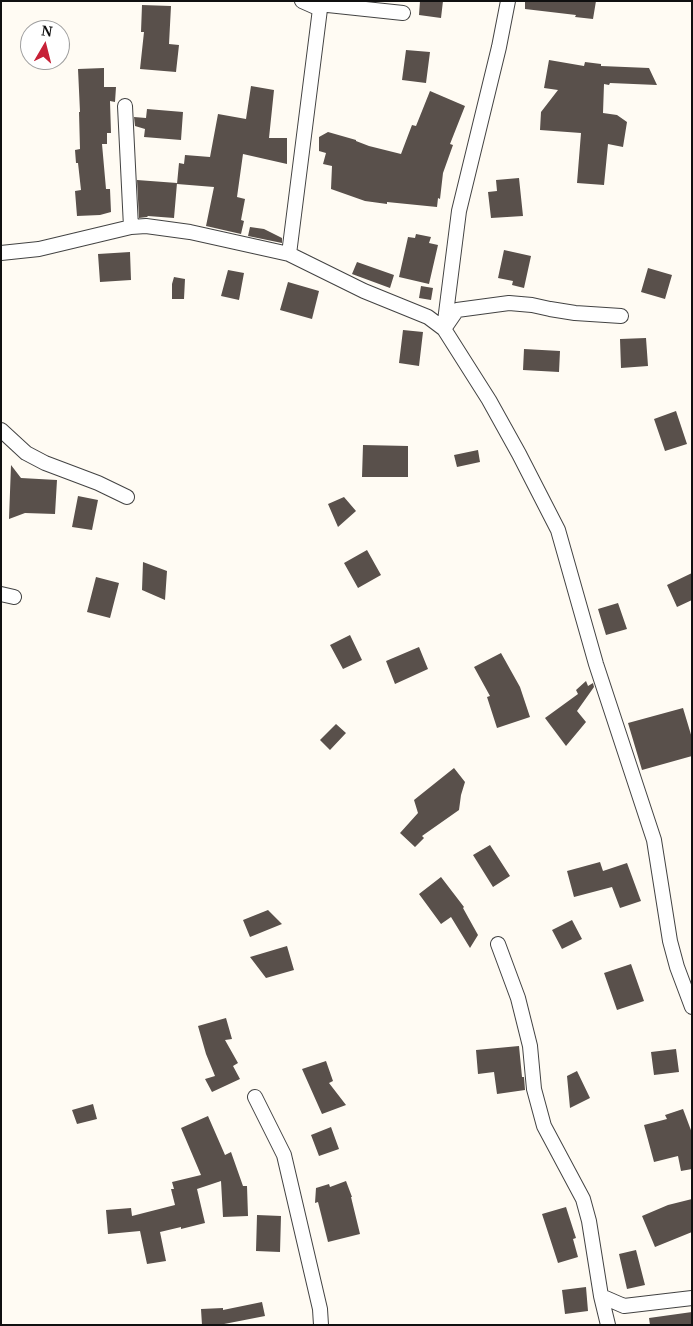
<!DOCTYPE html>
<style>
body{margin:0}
#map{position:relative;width:693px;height:1326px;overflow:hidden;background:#fffbf3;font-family:"Noto Serif",serif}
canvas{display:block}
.frame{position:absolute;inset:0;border:2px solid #101010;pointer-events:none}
.north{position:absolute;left:20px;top:20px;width:50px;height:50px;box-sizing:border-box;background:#fff;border:1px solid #9f9f9f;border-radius:50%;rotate:8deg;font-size:14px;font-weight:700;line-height:20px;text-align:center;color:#101010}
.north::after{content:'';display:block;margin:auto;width:18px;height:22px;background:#c72137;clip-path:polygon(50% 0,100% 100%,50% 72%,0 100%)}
</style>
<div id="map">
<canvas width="693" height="1326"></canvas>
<div class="frame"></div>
<div class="north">N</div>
</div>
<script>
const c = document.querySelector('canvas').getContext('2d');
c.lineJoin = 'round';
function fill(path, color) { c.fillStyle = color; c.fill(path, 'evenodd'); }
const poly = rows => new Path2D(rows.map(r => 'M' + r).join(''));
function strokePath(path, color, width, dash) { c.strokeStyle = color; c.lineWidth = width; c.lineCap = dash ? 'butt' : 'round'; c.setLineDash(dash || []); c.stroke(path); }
const building = poly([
 [420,1,443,1,441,18,419,15],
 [525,1,596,1,593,19,575,17,576,15,525,9],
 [142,5,171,6,169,44,179,45,176,72,140,69,144,32,141,32],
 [406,50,430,52,426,83,402,80],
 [549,60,584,66,585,62,601,64,601,66,649,68,657,85,610,83,609,85,604,84,603,113,617,115,627,122,623,147,608,144,604,185,577,183,581,133,540,130,541,112,558,90,544,88],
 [104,68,104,87,116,87,115,102,110,101,111,133,107,133,107,144,102,144,106,189,110,189,111,212,100,215,77,216,75,191,81,190,78,163,76,163,75,150,80,149,79,112,80,112,78,69],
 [251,86,274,90,269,138,287,138,287,164,243,154,237,197,245,199,241,220,244,221,241,234,206,226,214,187,177,184,179,163,184,164,185,155,210,157,218,114,246,119],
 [430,91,465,106,450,144,453,145,443,173,440,199,438,198,437,207,387,202,387,204,365,201,331,189,332,166,323,164,326,153,319,151,319,137,328,132,356,140,356,141,369,146,401,154,412,125,416,126],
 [147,109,183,112,181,140,144,137,145,129,135,126,134,117,146,118],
 [519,178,523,216,491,218,488,192,497,191,496,180],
 [137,180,177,183,174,218,148,216,147,217,139,218],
 [250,227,264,229,282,238,282,243,248,236],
 [416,234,431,237,429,243,438,245,429,284,399,277,408,237,415,238],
 [504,250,531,256,524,288,512,285,513,281,498,278],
 [130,252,131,280,100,282,98,254],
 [357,262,394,275,390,288,352,274],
 [648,268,672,275,665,299,641,292],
 [228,270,244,273,239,300,221,296],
 [174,277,185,279,184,299,172,299,172,284],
 [288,282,319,291,312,319,280,310],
 [421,286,433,288,431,300,419,298],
 [403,330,423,332,419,366,399,363],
 [646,338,648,366,621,368,620,339],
 [524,349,560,351,559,372,523,370],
 [676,411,687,444,665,451,654,419],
 [363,445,408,446,408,477,362,477],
 [478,450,480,462,457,467,454,455],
 [11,465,21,478,57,480,55,514,25,513,9,519],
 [78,496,98,500,92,530,72,527],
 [344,497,356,511,338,527,328,504],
 [367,550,381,575,358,588,344,563],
 [143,562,167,571,165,600,142,590],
 [692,573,692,600,677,607,667,585],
 [96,577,119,583,110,618,87,612],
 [618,603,627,629,606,635,598,609],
 [350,635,362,660,343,669,330,645],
 [419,647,428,669,395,684,386,661],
 [501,653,520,687,530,717,497,728,487,697,490,696,474,667],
 [586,681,588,686,593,683,594,687,577,711,586,722,566,746,545,718,578,694,576,690],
 [683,708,692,738,692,756,642,770,628,723],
 [336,724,346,733,330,750,320,740],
 [454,768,465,782,461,795,459,810,422,836,424,838,415,847,400,833,418,813,414,800],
 [490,845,510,876,493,887,473,855],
 [600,862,603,871,627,863,641,901,620,908,612,887,574,897,567,871],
 [441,877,464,907,463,908,478,935,470,948,451,917,441,924,419,894],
 [268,910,282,924,250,937,243,920],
 [572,920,582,939,562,949,552,930],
 [287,946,294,970,266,978,250,957],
 [631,964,644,1001,617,1010,604,973],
 [226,1018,232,1039,225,1040,238,1063,233,1066,240,1079,212,1092,205,1079,215,1076,206,1054,198,1026],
 [519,1046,522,1077,524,1077,525,1090,497,1094,494,1072,478,1074,476,1050],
 [676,1049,679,1072,654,1075,651,1052],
 [326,1061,333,1081,329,1083,346,1105,322,1114,302,1069],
 [577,1071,590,1098,570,1108,567,1076],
 [93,1104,97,1119,77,1124,72,1110],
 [683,1109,692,1133,692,1169,681,1171,678,1156,654,1162,644,1125,667,1119,665,1115],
 [208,1116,225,1155,231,1152,243,1186,247,1186,248,1216,223,1217,221,1181,197,1189,205,1223,181,1229,181,1227,160,1232,166,1261,147,1264,140,1231,108,1234,106,1210,131,1208,132,1216,175,1205,171,1189,174,1189,172,1182,201,1175,181,1128],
 [331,1127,339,1149,319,1156,311,1135],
 [346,1181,352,1197,351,1197,360,1234,328,1242,318,1202,315,1203,316,1188,329,1184,330,1187],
 [692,1199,692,1232,655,1247,642,1216,668,1205],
 [566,1207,576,1238,573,1239,578,1257,558,1263,542,1214],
 [257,1215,281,1216,280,1252,256,1251],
 [636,1250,645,1285,627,1289,619,1254],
 [586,1287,588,1311,565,1314,562,1290],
 [262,1302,265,1316,219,1325,202,1325,201,1309,223,1308,223,1310],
 [692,1312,692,1325,650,1325,649,1318]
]);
const street = poly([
 [309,3,403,13],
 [125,106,131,227],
 [1,253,39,249,131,227,146,226,190,232,289,254,364,291,428,317,444,329,489,400,519,454,558,530,596,664,654,840,670,941,677,967,692,1007],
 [289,254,320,9,302,1],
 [446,326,457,310,509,303,532,305,550,309,575,313,621,316],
 [444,329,459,211,499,47,508,1],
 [1,430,26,453,45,463,98,483,127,497],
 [1,594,14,597],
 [498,944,518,998,530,1046,534,1089,544,1126,583,1199,589,1221,601,1296,608,1325],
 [255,1097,284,1155,320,1309,321,1325],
 [601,1296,624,1306,692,1298]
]);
fill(building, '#59504b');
strokePath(street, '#434343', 16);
strokePath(street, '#fff', 14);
</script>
